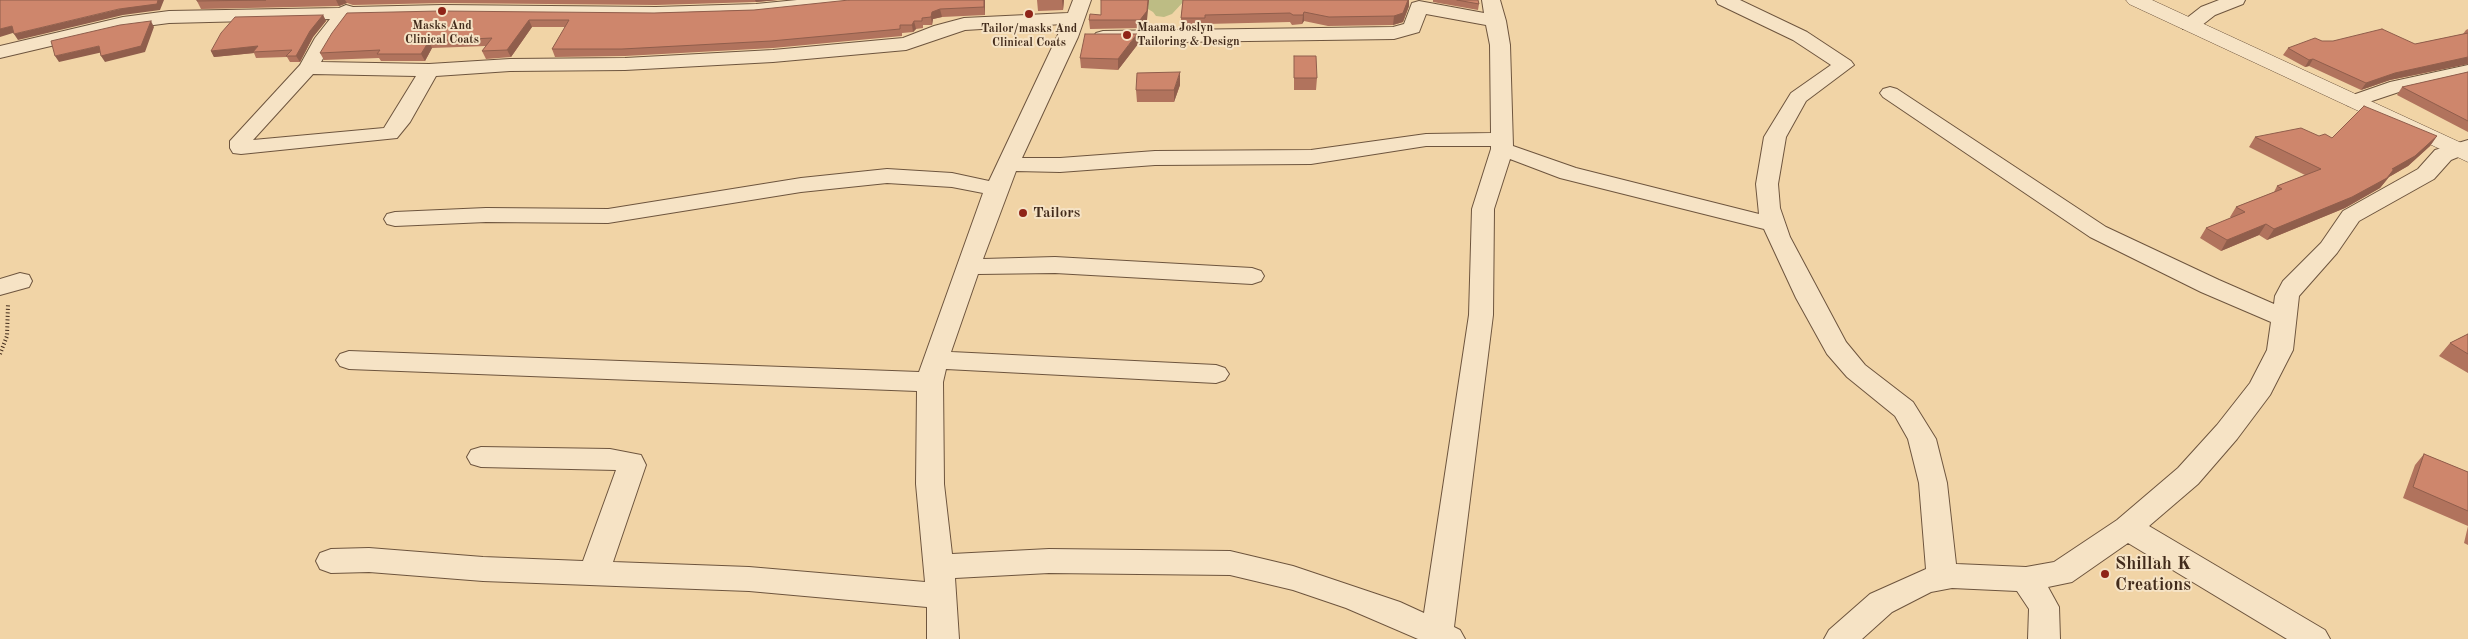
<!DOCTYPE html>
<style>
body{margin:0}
canvas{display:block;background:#f1d4a6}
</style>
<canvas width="2468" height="639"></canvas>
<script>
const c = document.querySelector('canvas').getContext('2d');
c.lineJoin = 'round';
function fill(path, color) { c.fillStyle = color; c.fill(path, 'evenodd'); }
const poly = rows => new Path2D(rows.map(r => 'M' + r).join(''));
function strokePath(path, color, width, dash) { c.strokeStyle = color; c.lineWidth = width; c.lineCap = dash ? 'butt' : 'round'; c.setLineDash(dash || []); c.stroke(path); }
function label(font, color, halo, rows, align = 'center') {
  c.font = font + ' "Old Standard TT",serif'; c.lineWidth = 4; c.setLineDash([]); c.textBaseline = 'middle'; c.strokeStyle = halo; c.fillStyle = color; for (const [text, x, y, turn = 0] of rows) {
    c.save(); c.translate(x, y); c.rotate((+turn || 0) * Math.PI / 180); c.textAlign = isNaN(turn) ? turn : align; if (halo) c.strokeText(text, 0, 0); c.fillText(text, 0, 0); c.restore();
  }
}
const green = poly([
 [1141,0,1185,0,1172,14,1164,17,1156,16,1153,12,1141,5]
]);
const path = poly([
 [0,354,7,336,8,304]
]);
const minor = poly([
 [797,0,858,0,856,4,849,6,756,16,656,19,443,17,350,19,334,39,321,62,429,64,510,59,625,58,773,50,903,38,934,26,964,18,1068,13,1073,0,1091,0,1078,37,1022,158,1060,158,1155,151,1311,150,1426,134,1491,133,1490,45,1486,25,1426,14,1419,32,1394,39,1103,43,1096,41,1093,37,1096,33,1103,31,1393,27,1404,24,1412,3,1419,1,1484,13,1482,0,1500,0,1506,21,1510,45,1513,146,1576,168,1759,214,1756,184,1764,137,1791,93,1831,65,1793,40,1718,4,1716,0,1740,0,1807,32,1851,61,1854,65,1806,101,1786,137,1778,184,1780,208,1790,237,1846,342,1865,365,1913,402,1936,439,1947,483,1956,564,2026,567,2054,562,2117,520,2178,468,2217,425,2250,383,2267,350,2271,322,2201,292,2090,237,1883,97,1880,93,1883,89,1890,87,1897,89,2106,227,2219,280,2274,304,2275,296,2283,281,2321,243,2343,211,2418,169,2435,150,2468,140,2468,153,2451,160,2434,179,2359,221,2337,253,2299,296,2293,350,2270,395,2237,439,2198,484,2149,526,2325,630,2330,639,2287,639,2128,543,2072,582,2048,587,2059,607,2060,639,2028,639,2029,609,2017,591,1952,588,1931,592,1892,612,1862,639,1824,639,1829,630,1870,594,1926,569,1919,483,1908,439,1895,416,1847,377,1827,354,1796,298,1764,229,1560,178,1510,159,1494,209,1493,315,1454,627,1460,630,1465,639,1418,639,1346,608,1293,590,1230,575,1049,573,955,578,959,639,927,639,927,607,749,591,483,581,369,572,331,573,320,569,316,561,320,553,331,549,369,548,483,557,583,561,616,470,481,467,471,464,467,457,471,450,481,447,610,449,641,455,646,465,613,562,749,567,925,582,916,484,917,391,349,369,340,366,336,360,340,354,349,351,919,372,983,193,952,187,887,183,801,192,608,223,486,222,395,226,387,224,384,219,387,214,395,212,486,208,608,209,801,178,887,169,952,173,989,181,1063,24,965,30,906,50,773,62,625,70,510,71,436,76,410,122,397,138,241,154,233,153,230,148,230,141,300,65,315,38,330,19,169,23,123,29,0,58,0,46,123,17,169,11,339,8,346,5,353,7,443,5,656,7,756,4,797,0],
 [313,74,416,76,384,128,253,140,313,74],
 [1426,146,1491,146,1491,149,1472,209,1469,315,1424,613,1400,602,1293,566,1230,551,1049,549,952,554,944,484,943,382,946,369,1216,383,1225,380,1229,374,1225,368,1216,365,951,352,978,274,1055,273,1252,284,1261,281,1264,276,1261,271,1252,268,1055,257,983,259,1016,171,1060,172,1155,165,1311,164,1426,146],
 [2219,0,2245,0,2243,4,2215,15,2197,29,2183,29,2181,25,2183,21,2201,7,2219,0],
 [2468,65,2468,77,2402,91,2354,107,2347,105,2344,101,2347,97,2390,82,2468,65],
 [20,273,29,275,32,281,29,287,0,295,0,279,20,273]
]);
const tertiary = poly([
 [2126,0,2152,0,2468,146,2468,162,2129,4,2126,0]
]);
const wall = poly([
 [197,0,778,0,756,2,656,5,443,3,353,5,347,3,339,6,201,9,197,1],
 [985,0,985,15,942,17,933,19,932,25,923,25,923,28,916,29,913,32,902,33,902,36,773,48,625,56,555,57,552,49,565,27,532,27,511,57,486,59,482,51,486,46,432,48,425,61,381,61,379,58,324,60,320,53,347,13,654,13,754,10],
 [1037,0,1064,0,1063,10,1038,11],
 [1183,0,1409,6,1403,22,1393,25,1328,26,1304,21,1302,24,1292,25,1290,22,1205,24,1205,28,1181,28,1181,18],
 [1433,0,1478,0,1479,4,1478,10,1433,2],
 [323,15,326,21,313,37,300,62,290,62,287,57,256,58,254,53,214,57,211,51],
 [1101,15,1147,20,1141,28,1090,29,1089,20],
 [2468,29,2468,64,2390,80,2361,90,2309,66,2305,67,2283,55,2288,48,2322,41,2415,44,2463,34,2466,30],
 [1138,44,1118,70,1081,68,1080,58],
 [1294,56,1317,78,1316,90,1294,90],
 [2468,72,2468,132,2397,95,2402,87],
 [1180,85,1174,102,1137,102,1136,90],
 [2319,136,2332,138,2437,136,2430,146,2408,166,2389,177,2380,188,2345,208,2267,240,2259,235,2221,251,2200,238,2206,228,2231,218,2230,217,2236,207,2274,192,2277,186,2305,175,2249,147,2255,137],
 [2468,334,2468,373,2439,356,2450,343],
 [2424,454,2468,472,2468,545,2464,543,2468,526,2403,498,2415,465]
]);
const shadedWall = poly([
 [158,0,164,0,160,10,123,15,18,40,14,34],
 [336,0,345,0,347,3,339,6],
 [755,0,778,0,756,2],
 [984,0,985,0,985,15,984,7],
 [1062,0,1064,0,1063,10],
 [1148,0,1149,0,1147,20,1141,28,1140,20],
 [1408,0,1409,0,1409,6,1403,22,1393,25,1394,16],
 [940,9,942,17,933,19,932,25,931,17,932,12],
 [1304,12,1304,21,1302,24,1303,15],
 [323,15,326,21,313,37,300,62,296,56,310,31],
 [529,20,532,27,511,57,507,50],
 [151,21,154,27,145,52,105,62,101,56],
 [914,21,916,29,913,32,912,25],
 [12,26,16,32,0,37,0,29],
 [1137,34,1138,44,1118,70,1118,59],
 [429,41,432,48,425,61,421,54],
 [99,46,103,52,59,62,55,56],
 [258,46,253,52,254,53,214,57,211,51],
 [2468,57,2468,64,2390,80,2361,90,2366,83,2395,73],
 [2313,59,2309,66,2305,67,2309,60],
 [1180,72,1180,85,1174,102,1174,90],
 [2437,136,2430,146,2408,166,2389,177,2380,188,2345,208,2267,240,2274,229],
 [2266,224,2259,235,2221,251,2227,240]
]);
const building = poly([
 [0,0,158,0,157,4,119,9,14,34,12,26,0,29,0,0],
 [197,0,266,0,197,1,197,0],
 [849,0,984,0,984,7,940,9,932,12,931,17,922,18,922,21,914,21,912,25,900,25,900,29,771,41,622,49,552,49,569,20,529,20,507,50,482,51,492,38,429,41,421,54,377,54,380,50,320,53,332,33,347,13,440,11,654,13,754,10,849,0],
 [1101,0,1148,0,1147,11,1140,20,1089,20,1090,14,1101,15,1101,0],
 [1183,0,1408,0,1403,13,1394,16,1329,17,1304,12,1303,15,1293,15,1290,13,1205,15,1205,18,1181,18,1183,0],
 [1457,0,1478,0,1479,4,1457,0],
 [323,15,310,31,296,56,286,56,292,50,253,52,258,46,211,51,221,33,235,17,323,15],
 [151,21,141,46,101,56,99,46,55,56,51,41,120,25,151,21],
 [2382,29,2415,44,2468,33,2468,57,2395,73,2366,83,2313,59,2309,60,2288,48,2315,38,2322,41,2333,41,2382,29],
 [1085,34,1137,34,1118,59,1080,58,1085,34],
 [1294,56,1316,56,1317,78,1294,78,1294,56],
 [1180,72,1174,90,1136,90,1137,73,1180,72],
 [2468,72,2468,121,2402,87,2468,72],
 [2364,106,2437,136,2415,156,2392,169,2394,169,2387,178,2352,197,2274,229,2266,224,2227,240,2206,228,2245,212,2236,207,2282,189,2277,186,2321,169,2255,137,2301,128,2319,136,2325,134,2332,138,2364,106],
 [2468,334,2468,354,2450,343,2468,334],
 [2424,454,2468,472,2468,511,2413,487,2424,454]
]);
const markers = [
 [442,11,5,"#8f2418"],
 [1029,14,5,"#8f2418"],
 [1127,35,5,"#8f2418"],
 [1023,213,5,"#8f2418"],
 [2105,574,5,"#8f2418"]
];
const farPoinames = [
 ["Masks And",442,26],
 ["Clinical Coats",442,40],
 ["Maama Joslyn",1137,28,"left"],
 ["Tailoring & Design",1137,42,"left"],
 ["Tailor/masks And",1029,29],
 ["Clinical Coats",1029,43]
];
const poiNames = [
 ["Tailors",1033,213]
];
const nearPoinames = [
 ["Shillah K",2115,564],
 ["Creations",2115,585]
];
fill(green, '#bdbc84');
strokePath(minor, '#6e553e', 2);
strokePath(tertiary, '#6e553e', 1);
strokePath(path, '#422b1b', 4, [1, 2.5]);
fill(minor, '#f6e3c5');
fill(tertiary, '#f6e3c5');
fill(wall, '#b1735d');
fill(shadedWall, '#905e4c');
fill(building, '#ce866c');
strokePath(building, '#905e4c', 1);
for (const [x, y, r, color] of markers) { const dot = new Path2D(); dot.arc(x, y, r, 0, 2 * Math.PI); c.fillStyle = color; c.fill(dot); strokePath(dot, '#f6e3c5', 2); }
label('bold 12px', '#422b1b', '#f6e3c5', farPoinames);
label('bold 15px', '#422b1b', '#f6e3c5', poiNames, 'left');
label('bold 18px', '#422b1b', '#f6e3c5', nearPoinames, 'left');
</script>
